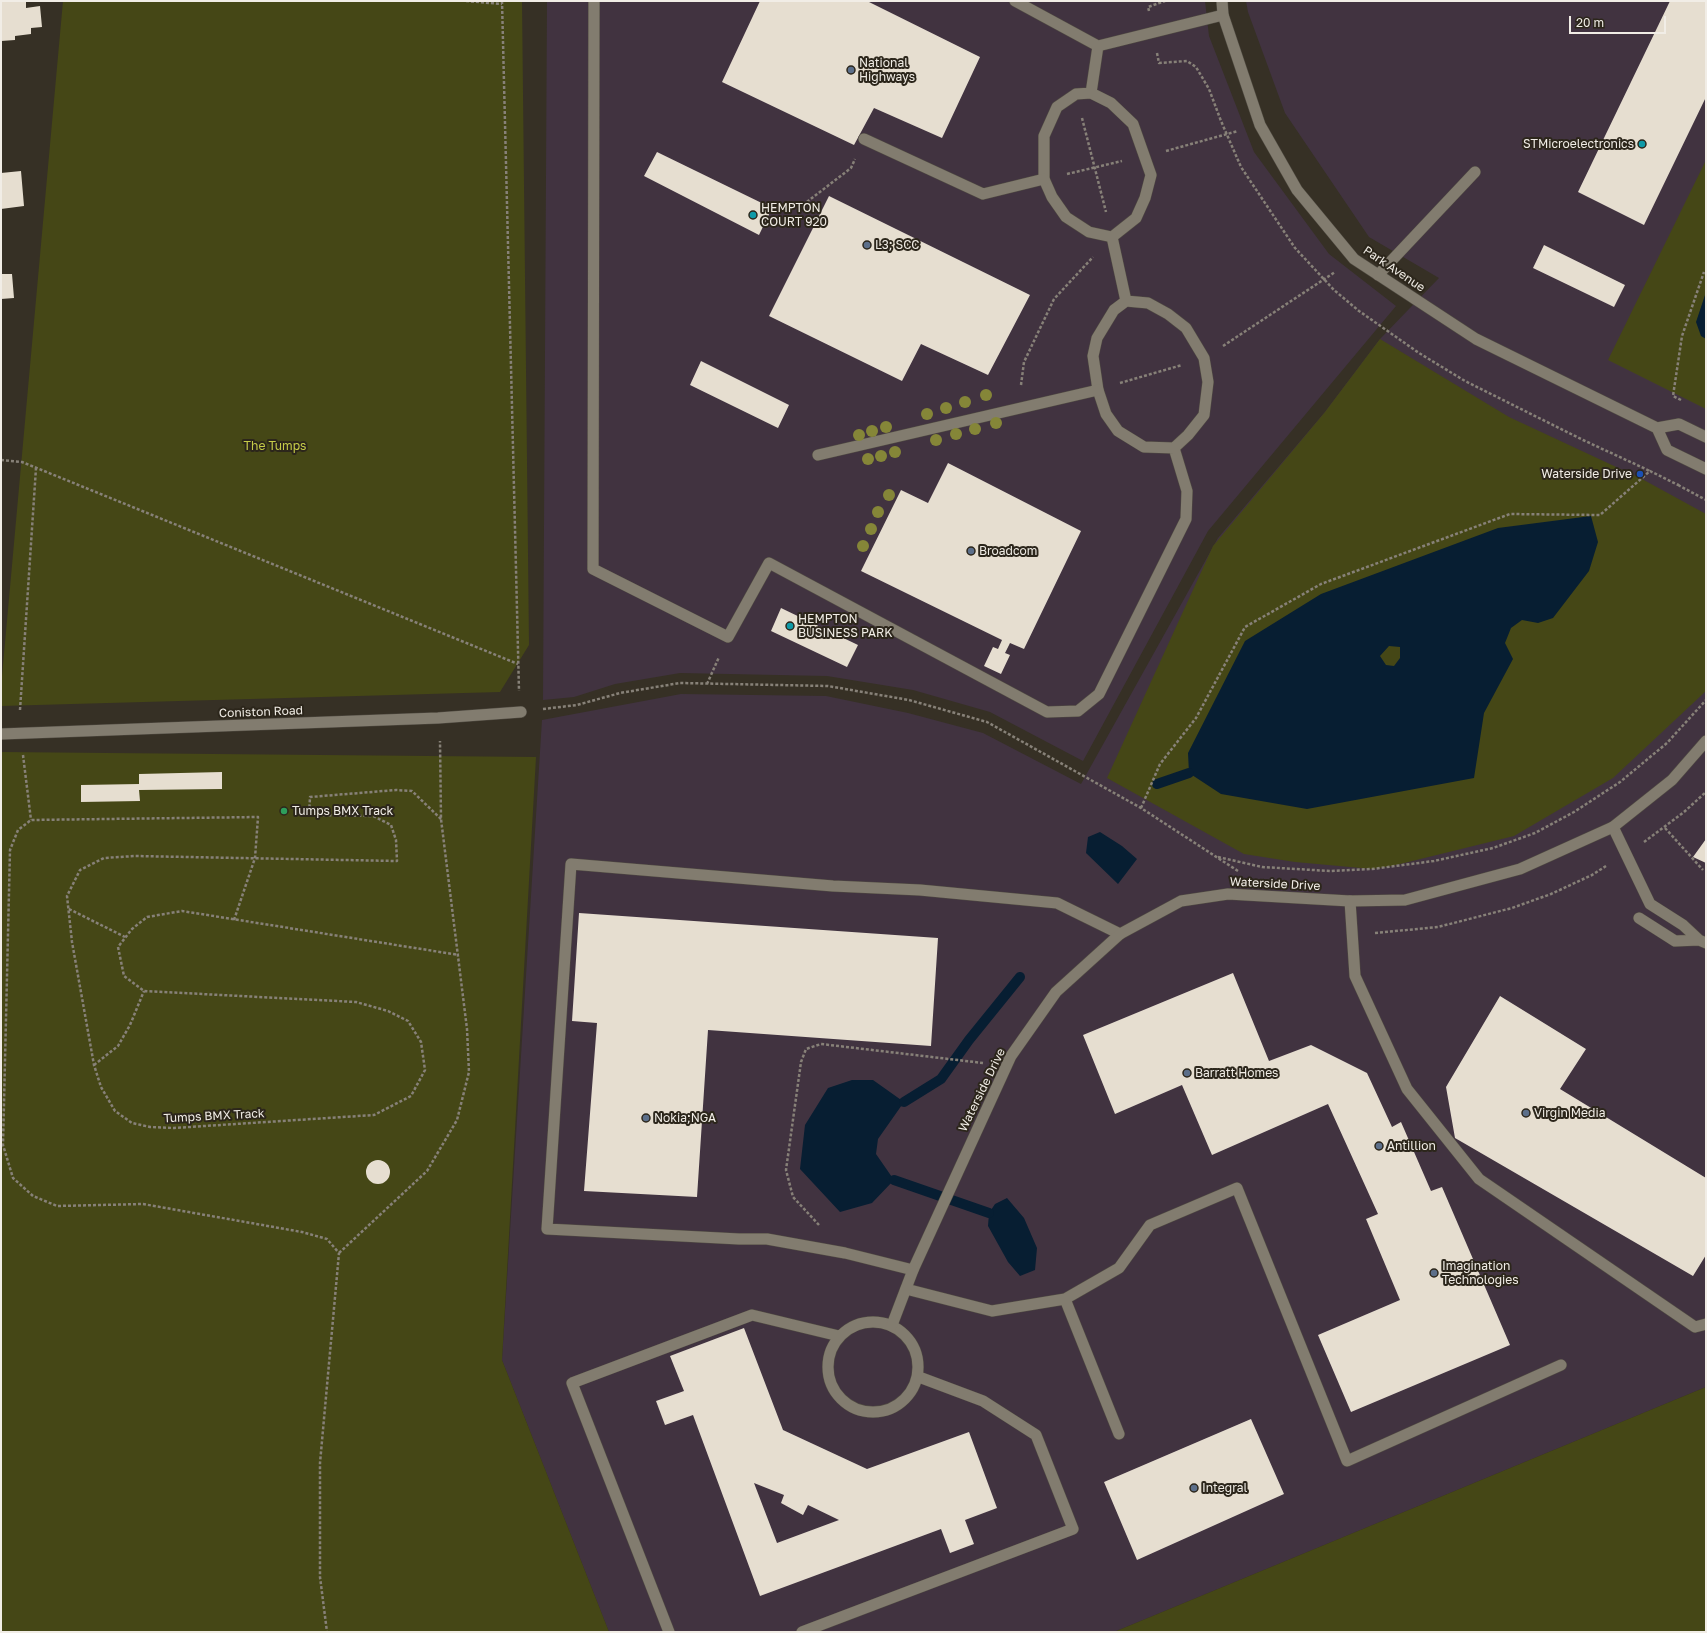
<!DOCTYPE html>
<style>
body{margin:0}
#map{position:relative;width:1707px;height:1633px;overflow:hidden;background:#363025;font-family:"Golos Text",sans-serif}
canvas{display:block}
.frame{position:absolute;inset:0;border:2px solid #f1ede6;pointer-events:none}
.scale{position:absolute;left:1569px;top:16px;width:97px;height:18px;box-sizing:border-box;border:2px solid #f1ede6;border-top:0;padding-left:5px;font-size:12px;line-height:14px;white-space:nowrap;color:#f1ede6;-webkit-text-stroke:3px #2c261b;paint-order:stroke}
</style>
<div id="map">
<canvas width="1707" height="1633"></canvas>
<div class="frame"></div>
<div class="scale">20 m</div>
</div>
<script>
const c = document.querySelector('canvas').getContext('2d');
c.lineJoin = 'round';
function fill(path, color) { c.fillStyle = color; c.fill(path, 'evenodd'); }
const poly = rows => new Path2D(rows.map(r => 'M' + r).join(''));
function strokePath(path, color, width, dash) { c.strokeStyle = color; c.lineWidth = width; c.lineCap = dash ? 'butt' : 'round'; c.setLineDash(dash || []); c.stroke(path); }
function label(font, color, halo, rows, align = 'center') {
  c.font = font + ' "Golos Text",sans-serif'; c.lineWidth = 4; c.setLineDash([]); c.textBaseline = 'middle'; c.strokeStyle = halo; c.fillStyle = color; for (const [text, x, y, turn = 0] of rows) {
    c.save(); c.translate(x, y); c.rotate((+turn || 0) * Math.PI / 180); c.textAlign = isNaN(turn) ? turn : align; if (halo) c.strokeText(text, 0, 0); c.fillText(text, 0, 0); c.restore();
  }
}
const commercial = poly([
 [547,1,1205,1,1209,36,1254,152,1329,254,1396,306,1208,531,1083,761,990,712,913,690,827,676,680,673,615,684,574,697,543,700],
 [1246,1,1706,1,1706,1387,1114,1632,609,1632,502,1360,542,720,681,694,826,696,908,713,983,733,1081,784,1218,538,1325,412,1380,339,1439,278,1369,237,1285,113,1248,12]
]);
const green = poly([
 [63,1,522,1,529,645,500,692,1,706,1,687],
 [1706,160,1706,409,1608,360],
 [1380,339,1509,417,1642,479,1706,514,1706,691,1613,778,1514,836,1392,866,1372,869,1295,862,1244,854,1107,778,1213,546,1325,412],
 [1,752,536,757,502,1360,609,1632,1,1632],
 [1706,1387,1706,1632,1114,1632]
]);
const water = poly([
 [1706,292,1706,339,1701,336,1696,322],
 [1591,516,1598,542,1589,571,1553,618,1538,623,1522,620,1511,628,1505,643,1513,659,1484,713,1474,778,1307,809,1221,794,1189,773,1188,753,1245,641,1321,594,1498,528],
 [1389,646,1400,647,1400,658,1394,666,1386,665,1380,656],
 [1100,832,1122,846,1137,859,1118,884,1086,853,1088,837],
 [852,1080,873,1080,904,1102,878,1139,876,1154,894,1180,872,1203,840,1212,800,1169,805,1125,828,1088],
 [1007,1198,1024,1218,1037,1248,1035,1270,1020,1276,1008,1262,988,1226,989,1213,995,1204]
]);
const stream = poly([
 [1157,784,1189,773],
 [904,1102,941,1079,969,1040,1020,977],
 [894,1180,989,1213]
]);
const building = poly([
 [1,1,26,1,26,8,40,6,42,27,31,28,31,34,15,36,15,40,1,41],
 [760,1,867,1,980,57,942,138,874,108,854,145,722,82],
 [1670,1,1706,1,1706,97,1644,225,1578,192],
 [657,152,772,208,759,235,644,176],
 [21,171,24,206,1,209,1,173],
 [829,196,1030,295,988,375,921,344,902,381,769,316],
 [1544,245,1625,285,1614,307,1533,268],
 [1,274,12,274,14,298,1,299],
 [701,361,789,405,778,428,690,385],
 [948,463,1081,531,1024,649,1010,643,1005,653,1010,655,1001,674,984,666,993,647,998,649,1002,640,861,571,901,490,928,503],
 [781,608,858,645,847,667,771,631],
 [222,772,222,789,139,790,140,801,81,802,81,785,139,784,139,774],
 [1706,839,1706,863,1693,857],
 [579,913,938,938,931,1046,708,1030,697,1197,584,1191,597,1023,572,1021],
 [1233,973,1269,1061,1311,1045,1367,1073,1392,1127,1401,1122,1431,1191,1442,1187,1510,1345,1351,1412,1318,1335,1400,1300,1366,1219,1378,1214,1328,1104,1212,1155,1182,1085,1115,1114,1083,1035],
 [1500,996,1586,1049,1560,1089,1706,1178,1706,1255,1693,1276,1455,1138,1446,1087],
 '366 1172a12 12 0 1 1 24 0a12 12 0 1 1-24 0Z',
 [744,1328,783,1430,867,1469,969,1432,997,1508,965,1520,974,1544,950,1553,941,1529,760,1596,693,1415,665,1425,656,1401,684,1391,670,1356],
 [754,1483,784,1495,781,1503,803,1515,808,1505,839,1520,777,1543],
 [1251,1419,1284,1494,1137,1560,1104,1482]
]);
const path = poly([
 [466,1,502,4],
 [502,1,519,691],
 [1149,11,1148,7,1165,1],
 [1157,53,1159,63,1187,61,1196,67,1209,89,1221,121,1241,167,1295,248,1334,290,1359,311,1419,353,1465,381,1583,440,1650,471],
 [1082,118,1106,212],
 [1166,151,1238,131],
 [1067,174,1122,161],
 [799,208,851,168,855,159],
 [1223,346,1335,272],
 [1120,383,1182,365],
 [1021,385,1024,362,1054,299,1093,257],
 [1681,400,1673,396,1682,336,1704,272],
 [1,460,22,462,518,664],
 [1678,485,1706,500],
 [707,684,719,657],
 [543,709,577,705,620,693,680,683,828,686,909,700,987,722,1141,808,1238,871],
 [20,710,36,468],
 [23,755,31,820],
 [1141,808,1160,764,1196,718,1245,627,1321,584,1510,514,1600,515,1650,471,1678,485,1680,482],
 [441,819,412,791,396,790,310,797,309,815,373,816,391,825,396,840,397,861,135,856,104,858,80,870,67,896,72,942,94,1065,101,1087,115,1111,132,1123,150,1127,174,1128,374,1115,411,1096,425,1070,421,1042,408,1021,388,1011,356,1002,144,991,124,976,118,947,132,929,147,917,182,911,459,955],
 [1665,828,1703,870],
 [1644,842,1684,812,1706,792],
 [1218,857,1262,867,1330,871,1372,869,1434,861,1493,848,1535,833,1574,812,1620,782,1667,743,1706,700],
 [69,909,125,937],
 [234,920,255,858,258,817,31,820,18,830,10,850,3,1145,13,1178,33,1196,57,1206,143,1204,302,1232,327,1239,339,1253,320,1463,320,1577,327,1632],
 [1375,933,1438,927,1512,908,1551,894,1592,875,1606,866],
 [94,1065,118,1046,130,1025,144,991],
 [819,1225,793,1197,786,1170,801,1062,806,1049,821,1044,983,1063],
 [339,1253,427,1171,457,1120,469,1072,467,1029,441,819,440,741]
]);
const service = poly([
 [594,1,593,569,728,637,769,563,1047,712,1078,711,1099,694,1186,519,1187,491,1174,448],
 [1015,1,1098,46],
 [1091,93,1111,103,1133,124,1151,175,1145,198,1136,218,1112,237,1089,232,1066,217,1052,197,1044,179,1044,136,1057,107,1076,94,1091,93],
 [1091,93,1098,46,1223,15],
 [1112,237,1126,301],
 [1378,275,1475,172],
 [1126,301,1148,303,1168,314,1186,328,1204,358,1208,382,1204,415,1188,435,1174,448,1144,447,1118,431,1106,414,1098,390,1093,356,1097,338,1114,310,1126,301],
 [1613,827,1650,904,1683,925,1699,940,1706,943],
 [1350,901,1355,976,1407,1089,1479,1179,1695,1327,1706,1324],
 [1639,918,1675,941,1699,940],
 [913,1270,845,1253,767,1239,739,1239,547,1229,571,864,833,886,920,890,1057,903,1120,934],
 [906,1289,992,1311,1065,1299,1119,1268,1150,1225,1237,1188,1347,1461,1561,1365],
 [1065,1299,1119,1434],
 '828 1367a45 45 0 1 1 90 0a45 45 0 1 1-90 0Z',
 [669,1632,572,1383,752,1315,839,1336],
 [802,1632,1073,1529,1036,1435,983,1401,919,1377]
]);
const pedestrian = poly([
 [864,139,983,194,1044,179],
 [818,455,1098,390]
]);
const minor = poly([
 [1,734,438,718,521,712],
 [892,1325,913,1270,1011,1056,1056,992,1120,934,1181,901,1228,894,1350,901,1405,900,1520,869,1613,827,1672,780,1706,741]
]);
const tertiary = poly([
 [1222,1,1223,15,1260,125,1297,190,1354,259,1476,339,1657,428,1679,424,1706,437],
 [1657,428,1667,450,1706,469]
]);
const trees = [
 [986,395],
 [965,402],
 [946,408],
 [927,414],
 [996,423],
 [886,427],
 [975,429],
 [872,431],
 [956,434],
 [859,435],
 [936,440],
 [895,452],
 [881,456],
 [868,459],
 [889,495],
 [878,512],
 [871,529],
 [863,546]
];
const markers = [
 [851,70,4,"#5c6f8a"],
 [1642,144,4,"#0f9aa8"],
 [753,215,4,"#0f9aa8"],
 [867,245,4,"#5c6f8a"],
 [1640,474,4,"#1a4fb4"],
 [971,551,4,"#5c6f8a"],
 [790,626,4,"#0f9aa8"],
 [284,811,4,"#2e9e5b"],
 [1187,1073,4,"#5c6f8a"],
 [1526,1113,4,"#5c6f8a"],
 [646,1118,4,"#5c6f8a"],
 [1379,1146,4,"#5c6f8a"],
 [1434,1273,4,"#5c6f8a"],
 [1194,1488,4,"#5c6f8a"]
];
const poiNames = [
 ["National",859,63],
 ["Highways",859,77],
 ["STMicroelectronics",1634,144,"right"],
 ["HEMPTON",761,208],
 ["COURT 920",761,222],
 ["L3; SCC",875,245],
 ["Waterside Drive",1632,474,"right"],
 ["Broadcom",979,551],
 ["HEMPTON",798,619],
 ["BUSINESS PARK",798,633],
 ["Tumps BMX Track",292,811],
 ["Barratt Homes",1195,1073],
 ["Virgin Media",1534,1113],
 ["Nokia;NGA",654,1118],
 ["Antillion",1387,1146],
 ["Imagination",1442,1266],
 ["Technologies",1442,1280],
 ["Integral",1202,1488]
];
const streetNames = [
 ["Park Avenue",1394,269,34],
 ["Coniston Road",261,712,-2],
 ["Waterside Drive",1275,884,3],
 ["Waterside Drive",982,1090,-64],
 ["Tumps BMX Track",214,1116,-3]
];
const parkNames = [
 ["The Tumps",275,446]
];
fill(commercial, '#413340');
fill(green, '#454716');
fill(water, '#071e32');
strokePath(stream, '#071e32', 10);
fill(building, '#e6ded0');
strokePath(service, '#504b42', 12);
strokePath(pedestrian, '#504b42', 12);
strokePath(minor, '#504b42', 12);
strokePath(tertiary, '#504b42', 12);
strokePath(path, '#878178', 2.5, [3, 2]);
strokePath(service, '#827c6f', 11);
strokePath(pedestrian, '#827c6f', 11);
strokePath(minor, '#827c6f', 11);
strokePath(tertiary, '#827c6f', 11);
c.fillStyle = '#858638';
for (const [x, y] of trees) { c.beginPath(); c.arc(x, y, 6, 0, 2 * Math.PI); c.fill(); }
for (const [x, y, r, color] of markers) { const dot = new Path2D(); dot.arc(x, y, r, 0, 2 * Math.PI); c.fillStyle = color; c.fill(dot); strokePath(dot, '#2c261b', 1.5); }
label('12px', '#f1ede6', '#2c261b', poiNames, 'left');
label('12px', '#f1ede6', '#2c261b', streetNames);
label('12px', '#c6cc48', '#2c261b', parkNames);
</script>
